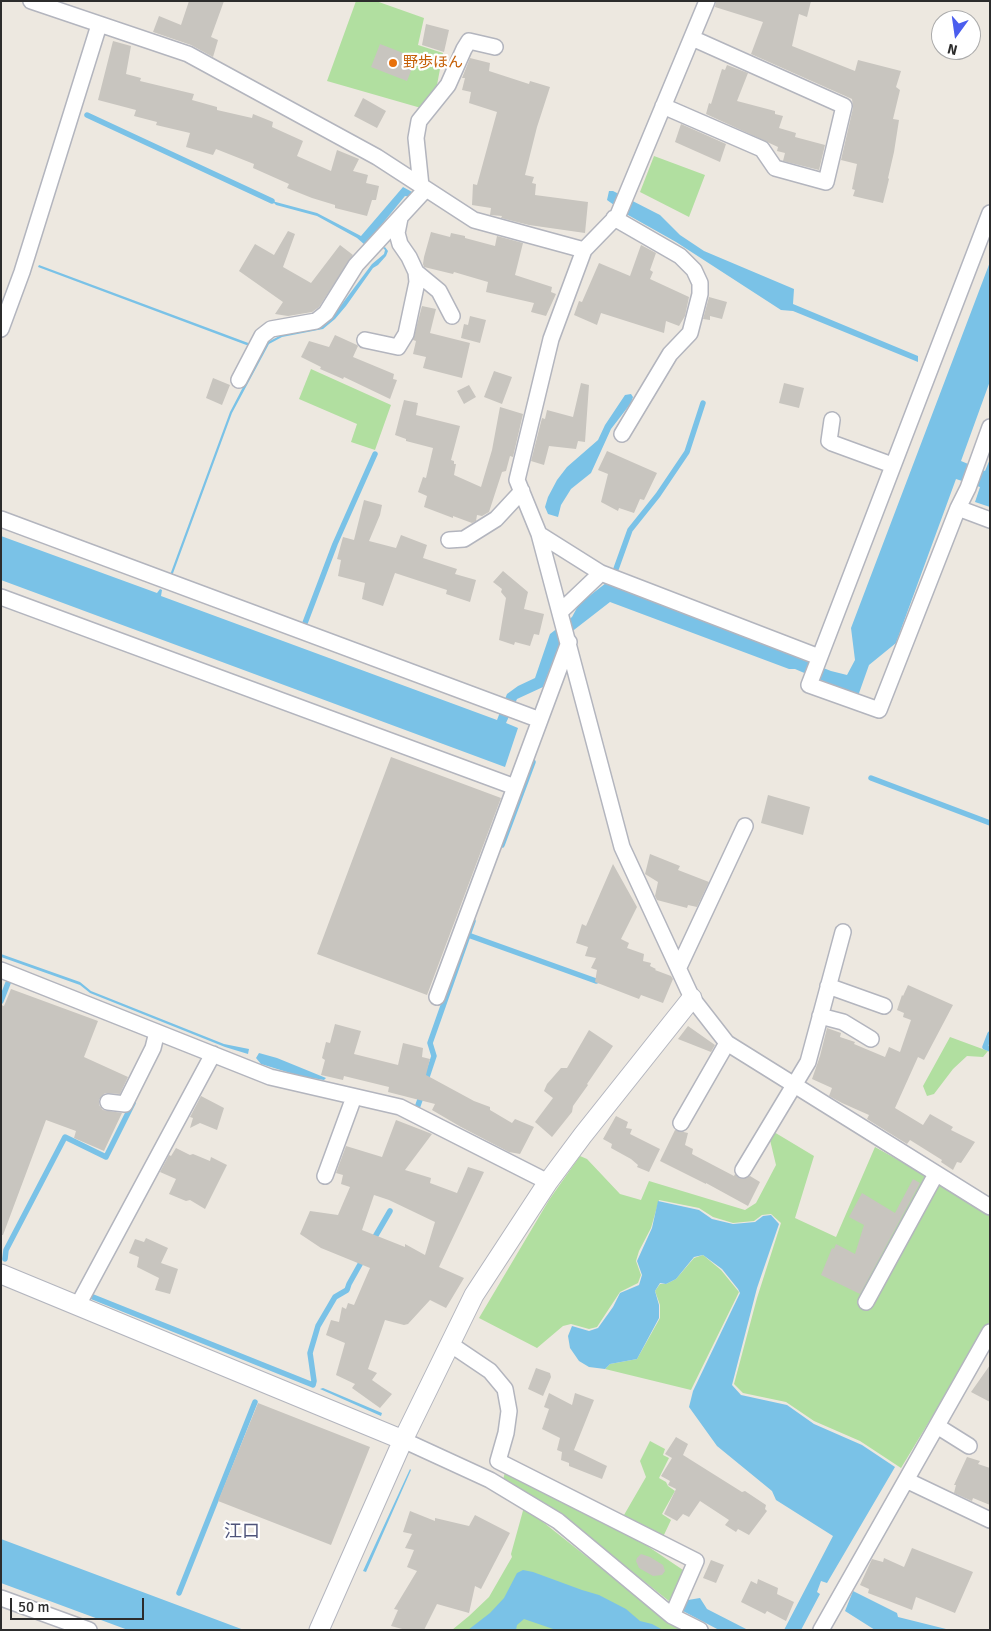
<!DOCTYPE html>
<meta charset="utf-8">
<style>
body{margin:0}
#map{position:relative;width:991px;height:1631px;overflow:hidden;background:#ede8e0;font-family:Signika,sans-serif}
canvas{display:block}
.frame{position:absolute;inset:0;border:2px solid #2c2c2c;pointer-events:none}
.north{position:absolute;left:931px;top:10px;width:50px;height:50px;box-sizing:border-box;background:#fff;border:1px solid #ababab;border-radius:50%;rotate:194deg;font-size:14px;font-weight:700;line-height:20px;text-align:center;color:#2c2c2c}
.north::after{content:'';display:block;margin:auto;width:18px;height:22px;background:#4b5eee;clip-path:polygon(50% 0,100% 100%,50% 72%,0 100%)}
.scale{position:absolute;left:10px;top:1598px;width:134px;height:22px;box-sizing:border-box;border:2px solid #2c2c2c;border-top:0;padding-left:6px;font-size:15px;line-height:18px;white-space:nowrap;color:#2c2c2c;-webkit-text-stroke:4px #fff;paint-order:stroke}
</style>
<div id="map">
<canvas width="991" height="1631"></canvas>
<div class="frame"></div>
<div class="north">N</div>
<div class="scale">50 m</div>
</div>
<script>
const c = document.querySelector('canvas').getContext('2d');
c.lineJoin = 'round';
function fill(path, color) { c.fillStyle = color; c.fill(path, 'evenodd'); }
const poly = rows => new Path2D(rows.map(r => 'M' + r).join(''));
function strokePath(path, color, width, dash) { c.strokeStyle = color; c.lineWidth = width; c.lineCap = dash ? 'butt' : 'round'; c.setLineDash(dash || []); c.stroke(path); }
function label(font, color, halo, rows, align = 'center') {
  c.font = font + ' Signika,"Noto Sans JP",sans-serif'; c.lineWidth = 4.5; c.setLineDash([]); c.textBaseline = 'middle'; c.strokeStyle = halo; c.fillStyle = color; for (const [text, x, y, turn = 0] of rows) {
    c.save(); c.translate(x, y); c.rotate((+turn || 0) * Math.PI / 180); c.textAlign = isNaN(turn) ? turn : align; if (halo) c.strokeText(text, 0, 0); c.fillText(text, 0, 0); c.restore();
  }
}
const green = poly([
 [356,1,376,1,424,18,418,45,443,53,437,85,421,108,327,81],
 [654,156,705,175,689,217,640,192],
 [311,369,391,405,375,450,351,442,357,424,299,399],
 [950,1037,988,1051,983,1057,967,1056,953,1069,934,1094,927,1096,923,1086],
 [774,1132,814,1156,795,1218,836,1237,875,1147,970,1200,990,1213,990,1321,901,1468,860,1441,814,1421,786,1402,743,1393,734,1384,757,1298,781,1223,771,1214,762,1215,754,1221,733,1223,713,1217,699,1208,659,1200,651,1228,639,1251,636,1261,641,1275,638,1283,620,1292,597,1327,589,1329,571,1324,563,1326,537,1348,479,1318,549,1200,580,1156,587,1159,620,1194,641,1200,649,1181,745,1210,756,1203,776,1165,770,1140],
 [703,1255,721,1270,739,1292,691,1390,605,1369,610,1364,637,1359,660,1318,660,1305,655,1291,660,1284,666,1284,676,1279,694,1258],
 [650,1441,665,1449,663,1455,669,1458,659,1478,666,1482,668,1486,675,1491,662,1514,671,1520,663,1537,624,1515,646,1477,640,1461],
 [505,1472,631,1535,686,1572,674,1605,563,1517,503,1480],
 [524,1507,654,1610,688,1630,452,1630,469,1616,489,1597,512,1557,511,1554]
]);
const water = poly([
 [403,187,414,193,410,197,405,196,365,245,357,238,317,216,276,205,272,201,317,213,361,236],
 [609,191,613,191,660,215,680,235,704,251,794,289,793,304,918,356,918,362,793,311,781,310,676,242,628,215,607,200],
 [385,247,388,251,386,256,378,265,373,268,346,306,335,319,323,329,282,337,269,344,232,413,172,576,170,575,230,412,266,343,285,333,319,327,330,320,372,264,384,254,385,250,383,248],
 [990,262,990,381,961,461,985,471,990,459,990,507,975,502,980,487,956,479,896,643,869,665,858,696,795,669,789,669,610,602,561,640,543,687,517,699,506,723,518,728,505,767,1,580,1,536,157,593,160,589,162,590,161,596,497,720,507,694,518,686,535,678,550,634,572,617,579,604,606,583,791,652,803,660,831,671,847,675,855,660,851,628],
 [39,265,251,344,249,346,38,267],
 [631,394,633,397,631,403,611,429,591,473,571,489,561,505,558,517,548,514,545,507,548,497,557,480,567,467,598,440,605,425,625,395],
 [1,954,80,982,91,991,224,1044,249,1049,248,1054,225,1047,90,993,80,985,1,957],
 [259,1053,277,1058,326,1078,324,1080,300,1076,261,1064,256,1058],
 [658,1201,699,1210,712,1219,733,1224,755,1222,763,1216,771,1215,779,1224,757,1288,732,1385,741,1395,787,1405,814,1424,862,1445,895,1467,827,1583,821,1581,817,1592,820,1594,801,1630,784,1630,833,1536,776,1500,772,1491,717,1446,689,1407,693,1391,740,1293,738,1289,722,1269,703,1255,694,1257,676,1279,666,1284,660,1283,655,1291,659,1305,659,1318,637,1359,610,1364,605,1369,589,1367,579,1361,570,1348,568,1336,572,1326,589,1331,598,1328,613,1307,620,1293,639,1285,642,1275,637,1261,652,1228],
 [323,1388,382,1413,381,1416,320,1389],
 [410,1469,411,1470,366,1572,363,1571],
 [1,1539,244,1630,128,1630,1,1583],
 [523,1570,533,1572,582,1590,599,1595,626,1609,640,1621,652,1624,663,1630,556,1630,524,1619,517,1625,516,1630,468,1630,490,1613,504,1598,517,1573],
 [853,1591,897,1613,898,1617,950,1630,875,1630,845,1611],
 [700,1598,707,1609,748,1630,719,1630,681,1610,688,1600]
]);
const stream = poly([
 [87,115,272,201],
 [616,569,630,530,658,495,687,452,703,403],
 [305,623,335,544,375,454],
 [871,778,990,823],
 [502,845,533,762],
 [468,935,596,981],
 [1,1001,8,983],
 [990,1034,985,1047,990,1049],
 [425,1083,434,1056,430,1043,473,921],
 [416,1111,422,1094],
 [372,1242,390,1211],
 [5,1259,6,1250,65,1137,106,1157,133,1103],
 [93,1297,313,1385,314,1381,310,1353,318,1326,335,1297,347,1290,349,1284,363,1259],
 [179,1593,255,1402]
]);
const building = poly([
 [189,1,224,1,211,37,218,40,213,57,191,45,153,32,159,16,181,25],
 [716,1,811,1,807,17,799,14,792,46,855,71,858,60,901,71,896,87,900,90,893,119,899,120,894,152,888,178,889,179,883,203,853,196,855,190,852,189,857,164,841,160,853,108,852,99,751,54,763,22,715,7],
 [426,24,449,30,444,52,422,45],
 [113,41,131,46,126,74,141,78,140,81,194,94,192,100,217,107,217,110,252,118,253,114,273,122,272,127,303,141,297,156,331,171,337,150,359,159,353,171,368,175,366,183,379,186,376,200,372,200,367,216,335,208,335,205,312,198,287,188,289,184,253,168,254,164,216,149,213,155,186,147,190,133,156,125,157,122,134,116,136,110,98,100],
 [380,44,416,58,407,81,371,67],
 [470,58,490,63,489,71,529,84,530,81,550,87,537,127,525,175,534,177,532,183,536,184,535,195,588,202,585,233,529,225,501,218,502,216,490,215,491,208,472,205,473,184,477,185,497,112,469,103,471,92,462,90,465,78,462,78],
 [727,65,748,73,737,101,775,111,775,114,783,116,779,128,796,133,795,137,825,145,819,170,783,161,785,153,777,151,778,147,706,114,709,103,711,104,722,69,725,70],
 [363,98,386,111,377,128,354,116],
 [681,124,726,144,720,162,675,142],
 [288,231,295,234,283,267,311,283,340,245,353,255,319,307,312,312,288,316,275,314,283,302,239,271,255,244,274,255],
 [431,232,450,237,451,233,465,236,465,238,495,246,497,236,523,243,515,275,552,287,551,292,556,294,546,316,531,312,534,303,486,292,488,282,454,272,453,274,424,267,423,264,424,257],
 [641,245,656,253,650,270,653,272,650,279,689,297,685,316,679,326,666,321,664,333,601,313,597,325,574,315,579,301,582,302,599,263,630,276],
 [709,297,727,302,722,319,710,316,710,320,703,319],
 [422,306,436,309,430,333,470,343,462,378,423,368,426,357,413,354,416,341,413,340],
 [470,316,486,320,480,343,461,338,464,324,468,325],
 [335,335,357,345,358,346,353,357,394,374,393,379,397,380,390,399,344,377,343,379,320,369,321,367,301,357,309,341,329,347],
 [494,371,512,377,502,404,484,397],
 [213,378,230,385,222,405,206,398],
 [581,383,589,385,585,442,578,441,576,449,549,446,544,465,531,461,542,418,545,419,547,410,573,417],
 [784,383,804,388,799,408,779,403],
 [469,385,476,397,464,404,457,391],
 [404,400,418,403,416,415,460,426,451,460,454,461,454,464,456,464,454,475,481,487,492,450,500,407,523,414,513,457,510,456,506,471,502,472,489,512,482,516,477,515,476,521,472,523,453,516,453,518,424,507,427,496,418,492,423,477,426,478,433,448,406,441,406,439,395,435],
 [607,451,657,473,644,500,640,499,634,513,619,508,618,511,601,502,608,474,598,470],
 [364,500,382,505,380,515,369,541,396,548,401,535,427,545,423,558,457,569,455,574,476,580,470,602,446,594,447,590,395,573,383,606,362,599,365,583,338,576,341,560,337,559,343,537,354,540],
 [503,571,528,592,524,609,544,614,539,635,534,634,530,646,515,642,514,645,499,640,506,598,501,592,502,589,493,582],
 [391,757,501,798,427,995,317,954],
 [768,795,810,807,803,835,761,823],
 [650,854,680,866,678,870,709,882,697,907,688,905,687,908,657,900,655,896,658,882,645,874],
 [613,864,637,907,621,939,629,943,627,948,644,954,643,961,651,963,650,966,656,969,655,970,671,976,673,979,663,1003,641,995,639,999,595,982,597,970,591,968,596,958,585,956,588,947,576,943,582,924,586,926],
 [908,985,953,1005,924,1060,918,1057,895,1108,923,1125,930,1114,953,1127,951,1130,975,1142,961,1163,957,1162,953,1170,941,1162,942,1160,910,1140,907,1144,867,1119,869,1115,842,1103,829,1096,832,1088,812,1079,820,1056,827,1028,841,1033,840,1037,855,1042,854,1044,885,1057,889,1047,900,1052,911,1020,903,1017,904,1013,897,1010,902,995,903,996],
 [11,989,98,1021,84,1057,128,1077,120,1094,105,1093,99,1100,99,1105,103,1110,122,1113,104,1151,74,1138,76,1131,46,1120,3,1235,1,1235,1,1005,4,1006],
 [335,1024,361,1031,354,1054,398,1065,403,1043,423,1048,422,1057,430,1059,426,1075,474,1101,490,1107,490,1110,512,1123,515,1119,534,1127,520,1154,509,1152,461,1127,432,1110,435,1104,388,1092,389,1087,344,1076,343,1080,321,1075,325,1060,322,1058,326,1042,330,1043],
 [688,1026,715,1045,711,1052,678,1039],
 [589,1030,613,1046,587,1084,588,1085,573,1106,572,1112,552,1137,535,1122,553,1098,544,1091,547,1084,561,1068,567,1068],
 [201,1096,224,1108,217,1130,200,1123,190,1128,193,1118,190,1117],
 [616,1116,628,1122,626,1128,632,1129,630,1134,660,1149,649,1172,637,1167,638,1165,631,1159,611,1148,612,1144,603,1139],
 [396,1120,432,1134,405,1170,431,1178,430,1183,457,1193,468,1167,484,1172,439,1267,464,1278,446,1308,430,1300,408,1324,404,1325,385,1320,368,1369,377,1373,372,1380,392,1394,380,1408,352,1388,355,1384,336,1375,345,1343,326,1335,331,1320,339,1322,342,1307,346,1309,348,1303,354,1305,370,1268,321,1248,300,1234,310,1211,338,1215,350,1187,341,1184,343,1175,336,1173,346,1146,382,1157],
 [374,1195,389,1200,435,1222,425,1255,405,1244,405,1247,362,1230],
 [675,1130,688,1133,685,1145,693,1149,692,1154,734,1176,735,1174,739,1178,743,1179,750,1176,760,1182,748,1206,706,1183,706,1184,660,1161],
 [176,1148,190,1155,193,1154,210,1161,211,1157,227,1165,205,1209,190,1200,186,1201,169,1194,176,1179,160,1172,169,1155,171,1156],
 [913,1179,920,1183,860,1294,821,1275,832,1248,834,1249,836,1244,855,1254,864,1225,849,1217,862,1193,895,1213],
 [146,1238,168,1248,161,1263,178,1269,170,1294,155,1290,159,1278,137,1267,139,1257,129,1253,135,1239,144,1242],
 [990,1365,990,1402,971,1392],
 [536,1368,550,1373,551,1377,543,1396,528,1389],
 [549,1393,572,1405,575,1393,594,1400,574,1450,607,1466,602,1479,569,1466,569,1463,561,1460,562,1452,557,1450,560,1438,542,1429,549,1409,544,1407],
 [258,1403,370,1447,331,1545,218,1501],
 [676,1437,688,1444,683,1455,742,1492,745,1491,766,1505,765,1509,767,1511,749,1535,738,1529,736,1532,725,1525,729,1520,700,1501,689,1517,683,1514,677,1521,664,1514,676,1489,668,1485,670,1481,661,1476,672,1458,665,1454],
 [967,1457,980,1461,978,1464,990,1468,990,1505,973,1498,972,1501,954,1493,956,1485,954,1485],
 [410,1511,435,1521,435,1518,469,1526,475,1515,510,1533,481,1589,475,1586,469,1613,437,1604,424,1630,406,1630,391,1626,398,1610,394,1609,417,1571,407,1567,414,1550,405,1548,412,1534,403,1532],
 [912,1548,973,1572,955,1613,916,1597,912,1610,868,1593,869,1589,860,1585,872,1559,883,1562,884,1558,904,1567],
 [641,1554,650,1557,663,1565,665,1571,662,1575,653,1576,639,1568,636,1561,637,1558],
 [711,1560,724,1565,716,1583,703,1578],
 [758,1579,778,1588,777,1594,794,1602,786,1621,767,1611,765,1614,741,1602,751,1581,757,1584]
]);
const minor = poly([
 [31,1,188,54,377,157,474,220,584,250],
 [707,1,618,215,584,250,551,339,517,480,539,534,622,847,692,998,727,1043,990,1207],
 [663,106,762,149,775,168,826,182,844,106,692,38],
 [421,186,416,138,419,121,448,85,464,49,469,41,495,47],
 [990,213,809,685,879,710,958,508,968,488,990,427],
 [614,218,680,256,694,270,700,283,700,294,690,333,670,354,622,434],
 [416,272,439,291,452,316],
 [1,329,22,272,99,25],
 [365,340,398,347,406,334,417,282,416,272,409,257,400,244,397,233,400,218],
 [239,380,262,336,271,329,316,321,326,313,356,265,426,189],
 [832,420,829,441,832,443,892,465],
 [958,508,990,520],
 [1,519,540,720],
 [539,534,601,573,819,657],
 [449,540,464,539,496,519,522,491],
 [1,597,515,787],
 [560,612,601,573],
 [679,967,745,826],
 [1,970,270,1077,400,1107,548,1182],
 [828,986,884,1006],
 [437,997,569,642],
 [820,1016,843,1022,871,1039],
 [108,1102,125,1104,153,1048,157,1032],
 [681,1123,727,1043],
 [743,1170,808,1062,843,932],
 [325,1176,354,1097],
 [866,1302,936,1174],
 [78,1305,213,1054],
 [450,1344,490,1371,505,1389,509,1411,506,1433,498,1461,696,1561,672,1616],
 [937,1426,969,1446],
 [403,1440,490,1480,558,1521,672,1616,700,1630],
 [906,1480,990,1520],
 [1,1598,89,1630],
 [821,1630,990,1332]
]);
const tertiary = poly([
 [1,1274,403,1440],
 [319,1630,403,1440,474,1295,548,1182,583,1135,692,998]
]);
const markers = [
 [393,63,5,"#e8710a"]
];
const foodNames = [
 ["野歩ほん",403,63]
];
const quarterNames = [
 ["江口",242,1532]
];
fill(green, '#b1dfa0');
fill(water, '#7ac2e7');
strokePath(stream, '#7ac2e7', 5.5);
fill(building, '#c8c5bf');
strokePath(minor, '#b3b5be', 18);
strokePath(tertiary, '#b3b5be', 21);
strokePath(minor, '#fff', 15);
strokePath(tertiary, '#fff', 19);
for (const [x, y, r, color] of markers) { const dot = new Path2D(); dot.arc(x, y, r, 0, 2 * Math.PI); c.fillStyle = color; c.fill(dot); strokePath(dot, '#fff', 2); }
label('15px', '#c56008', '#fff', foodNames, 'left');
label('18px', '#4f547a', '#fff', quarterNames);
</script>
